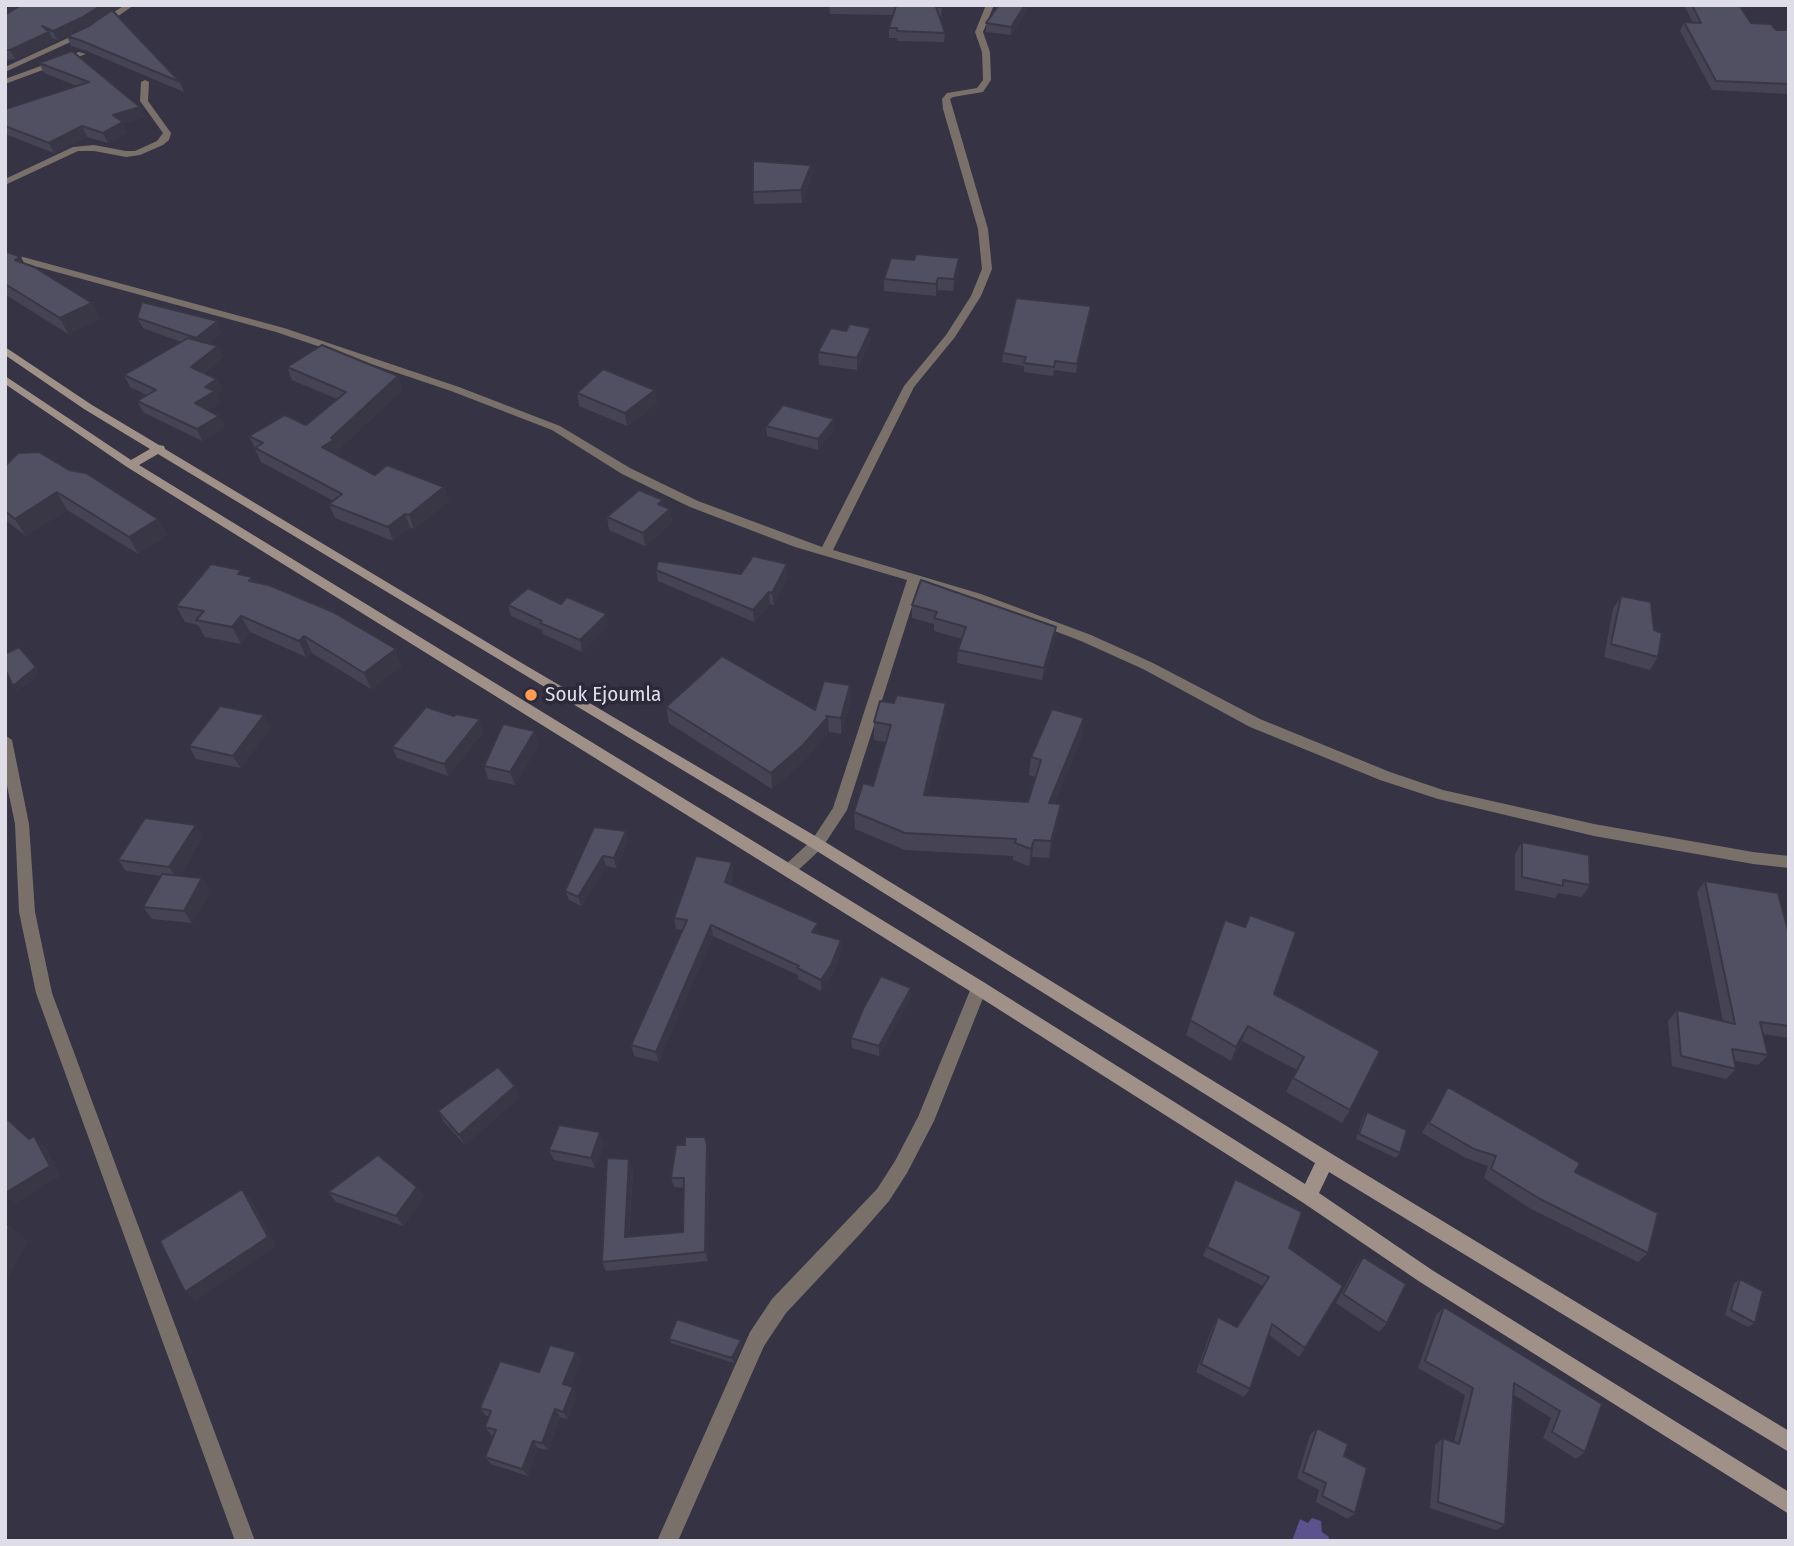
<!DOCTYPE html>
<style>
body{margin:0}
#map{position:relative;width:1794px;height:1546px;overflow:hidden;background:#353344;font-family:"Fira Sans Condensed",sans-serif}
canvas{display:block}
.frame{position:absolute;inset:0;border:7px solid #dedde8;pointer-events:none}
</style>
<div id="map">
<canvas width="1794" height="1546"></canvas>
<div class="frame"></div>
</div>
<script>
const c = document.querySelector('canvas').getContext('2d');
c.lineJoin = 'round';
function fill(path, color) { c.fillStyle = color; c.fill(path, 'evenodd'); }
const poly = rows => new Path2D(rows.map(r => 'M' + r).join(''));
function strokePath(path, color, width, dash) { c.strokeStyle = color; c.lineWidth = width; c.lineCap = dash ? 'butt' : 'round'; c.setLineDash(dash || []); c.stroke(path); }
function label(font, color, halo, rows, align = 'center') {
  c.font = font + ' "Fira Sans Condensed",sans-serif'; c.lineWidth = 7; c.setLineDash([]); c.textBaseline = 'middle'; c.strokeStyle = halo; c.fillStyle = color; for (const [text, x, y, turn = 0] of rows) {
    c.save(); c.translate(x, y); c.rotate((+turn || 0) * Math.PI / 180); c.textAlign = isNaN(turn) ? turn : align; if (halo) c.strokeText(text, 0, 0); c.fillText(text, 0, 0); c.restore();
  }
}
const water = poly([
 [1312,1518,1321,1521,1322,1532,1329,1537,1328,1541,1292,1541,1300,1519,1308,1523]
]);
const minor = poly([
 [125,5,134,5,104,26,98,26,98,22,125,5],
 [986,5,994,5,983,32,990,52,991,80,983,92,953,97,950,99,988,229,992,269,981,296,955,337,914,387,833,550,981,594,1091,635,1153,663,1260,719,1390,772,1443,790,1594,824,1753,852,1789,856,1789,868,1753,864,1594,836,1438,799,1380,780,1250,727,1143,669,1081,641,973,600,919,584,847,810,822,848,794,874,789,876,784,874,782,870,784,866,812,840,833,808,907,580,795,547,690,507,622,474,552,430,451,391,276,332,5,258,5,252,284,328,459,387,560,426,630,468,698,501,822,547,904,386,946,335,971,296,982,269,978,229,943,109,942,99,947,93,977,88,983,80,982,52,975,32,986,5],
 [81,32,88,34,5,72,5,67,81,32],
 [79,52,86,54,5,84,5,79,79,52],
 [145,80,149,82,148,101,171,133,169,140,163,145,140,155,126,157,94,151,78,151,5,185,5,179,73,147,94,145,126,151,135,151,157,141,163,133,140,101,141,82,145,80],
 [5,735,12,740,29,824,35,912,52,993,255,1541,235,1541,36,993,19,912,15,824,5,776,5,735],
 [979,981,985,983,987,988,934,1121,907,1173,889,1201,861,1233,786,1313,764,1346,678,1541,657,1541,750,1332,772,1299,877,1189,895,1161,918,1117,971,988,973,983,979,981]
]);
const secondary = poly([
 [5,347,92,405,159,445,164,446,165,449,520,662,822,840,1332,1154,1789,1431,1789,1452,1329,1172,1319,1193,1432,1270,1789,1492,1789,1514,1420,1282,1302,1202,973,993,127,467,5,384,5,376,131,460,150,449,84,409,5,355,5,347],
 [158,454,812,848,1315,1163,1305,1184,985,983,139,465,158,454]
]);
const wall = poly([
 [5,5,122,5,113,11,180,82,184,92,87,51,71,46,67,36,57,40,52,38,54,42,15,59,5,60],
 [829,5,939,5,942,7,941,16,939,16,945,33,944,42,897,41,897,38,889,38,889,28,893,15,830,14],
 [999,5,1028,5,1028,9,1011,35,986,32,986,23],
 [1684,5,1739,5,1751,23,1776,30,1789,30,1789,94,1712,90,1680,31,1684,22,1693,23],
 [72,51,140,107,144,117,123,124,127,133,108,143,87,137,54,153,5,134,5,109,77,86,44,73,39,63],
 [811,165,812,177,802,203,754,204,753,192],
 [5,251,92,303,100,319,68,334,8,296,5,293],
 [959,258,959,270,953,291,938,290,936,296,884,291,884,279,914,260],
 [1090,315,1076,373,1054,370,1053,376,1024,372,1024,366,1002,362,1003,353],
 [137,318,222,332,208,343,218,346,223,357,203,373,217,379,222,390,216,394,220,403,208,410,219,416,225,427,202,441,143,412,137,401,147,395,130,387,124,375,181,342,143,328],
 [871,340,857,370,819,365,818,352],
 [287,367,398,376,402,390,338,450,340,454,337,455,375,475,444,487,449,501,414,529,410,527,393,541,335,518,329,504,334,501,261,462,249,436,306,425,337,399,292,380],
 [655,390,657,403,627,426,579,406,577,393],
 [766,426,834,429,818,450,767,436],
 [5,466,69,470,158,519,167,536,138,554,67,510,26,536,5,520],
 [664,506,670,509,672,522,645,546,609,530,607,517],
 [656,570,741,574,788,576,774,605,770,604,754,622,658,581],
 [244,576,255,582,402,666,371,689,312,653,306,657,250,632,241,644,205,637,198,625,185,622,176,606],
 [1621,596,1654,630,1658,657,1650,670,1604,657,1613,609],
 [561,604,609,625,582,652,543,634,542,630,511,616,508,605],
 [912,605,1056,627,1055,640,1042,680,957,663,958,650,962,639,934,631,934,624,912,618],
 [850,685,851,701,841,734,829,732,803,762,772,789,669,723,666,707,815,710],
 [894,703,946,703,945,721,927,795,1028,802,1036,777,1029,775,1031,757,1084,718,1082,736,1054,804,1061,804,1058,822,1049,858,1032,857,1029,866,1013,860,1013,856,905,850,855,829,854,812,873,786,886,742,874,740,874,722],
 [264,715,270,728,241,768,196,759,189,746],
 [484,731,448,776,397,758,392,747],
 [539,744,515,785,488,779,484,766],
 [626,831,628,841,616,868,606,866,581,906,569,900,565,891],
 [203,836,179,876,202,878,210,891,192,923,152,919,143,907,161,876,126,871,118,860],
 [1522,842,1590,885,1582,897,1558,893,1555,898,1515,890,1515,854],
 [732,862,733,873,730,884,818,923,818,933,841,940,842,950,832,975,821,991,798,979,798,975,713,936,658,1062,634,1056,631,1045,683,930,676,929,674,918],
 [1705,881,1789,934,1789,1038,1763,1034,1768,1055,1758,1065,1735,1061,1736,1069,1726,1079,1672,1066,1668,1021,1677,1010,1723,1021,1697,892],
 [1225,920,1350,1110,1342,1123,1286,1092,1297,1070,1242,1041,1231,1061,1186,1035],
 [911,998,879,1056,852,1048,851,1038],
 [1448,1087,1575,1172,1648,1253,1638,1262,1531,1209,1484,1178,1488,1166,1466,1158,1422,1133],
 [520,1097,465,1145,444,1122,438,1111],
 [1367,1112,1400,1153,1396,1158,1356,1139,1363,1117],
 [705,1137,709,1156,708,1261,606,1271,602,1262,633,1169,629,1237,683,1232,684,1188,674,1187,671,1178,685,1145],
 [604,1143,595,1168,554,1160,549,1150],
 [1235,1179,1289,1248,1305,1348,1299,1357,1268,1334,1250,1389,1244,1397,1196,1372,1213,1326,1218,1317,1237,1327,1263,1286,1203,1256],
 [417,1187,424,1197,403,1226,336,1202,328,1192],
 [1363,1257,1387,1323,1379,1332,1336,1303,1356,1266],
 [1740,1279,1755,1323,1748,1327,1725,1315,1734,1283],
 [1444,1307,1602,1404,1585,1452,1576,1459,1543,1438,1551,1418,1514,1395,1505,1525,1496,1530,1430,1508,1435,1445,1443,1438,1454,1442,1465,1395,1418,1368,1436,1315],
 [669,1339,742,1344,734,1363,671,1343],
 [576,1352,581,1360,570,1386,577,1395,568,1419,560,1417,548,1450,538,1448,528,1476,491,1464,485,1457,494,1435,491,1435,485,1427,489,1416,486,1416,480,1408,539,1372],
 [1317,1428,1344,1456,1355,1513,1348,1519,1316,1502,1319,1490,1297,1478,1310,1435]
]);
const shadedWall = poly([
 [5,5,23,5,5,17],
 [102,5,122,5,85,28,57,40,53,31],
 [1025,5,1028,5,1028,9,1011,35,1011,27],
 [49,32,54,42,15,59,10,50],
 [140,107,144,117,123,124,127,133,108,143,103,133,113,115],
 [82,126,87,137,54,153,49,143],
 [811,165,812,177,802,203,801,190],
 [21,257,29,273,15,260],
 [959,258,959,270,953,291,954,279],
 [938,278,938,290,936,296,936,284],
 [92,303,100,319,68,334,60,318],
 [1091,306,1090,315,1076,373,1077,364],
 [218,321,222,332,200,349,196,338],
 [871,328,871,340,857,370,857,358],
 [218,346,223,357,196,378,191,367],
 [398,376,402,390,338,450,340,454,328,461,322,447],
 [217,379,222,390,216,394,220,403,200,414,195,403,205,387],
 [655,390,657,403,627,426,625,413],
 [219,416,225,427,202,441,197,429],
 [834,419,834,429,818,450,818,439],
 [444,487,449,501,414,529,409,515],
 [57,492,67,510,26,536,15,519],
 [663,500,665,513,670,509,672,522,645,546,643,533,658,504],
 [405,514,410,527,393,541,388,527],
 [158,519,167,536,138,554,129,537],
 [787,564,788,576,774,605,772,593],
 [769,592,770,604,754,622,753,610],
 [607,614,609,625,582,652,580,640],
 [241,616,250,632,241,644,232,627],
 [1056,627,1055,640,1042,680,1044,668],
 [304,636,312,653,306,657,299,641],
 [396,649,402,666,371,689,364,673],
 [36,667,40,674,17,692,13,686],
 [850,685,851,701,841,734,841,718],
 [946,703,945,721,923,813,924,795],
 [264,715,270,728,241,768,233,756],
 [828,717,829,733,803,762,772,789,771,773],
 [1084,718,1082,736,1047,821,1049,803],
 [480,719,484,731,448,776,444,764],
 [535,731,539,744,515,785,510,772],
 [1061,804,1058,822,1049,858,1051,841],
 [196,825,203,836,177,879,169,867],
 [626,831,628,841,616,868,614,858],
 [1034,840,1032,857,1029,866,1031,849],
 [603,856,606,866,581,906,578,897],
 [732,862,733,873,726,893,725,882],
 [202,878,210,891,192,923,184,911],
 [818,923,819,934,812,932],
 [711,925,713,936,658,1062,656,1052],
 [841,940,842,950,832,975,821,991,821,980],
 [911,988,911,998,879,1056,879,1046],
 [1248,1026,1242,1041,1231,1061,1236,1047],
 [515,1086,520,1097,465,1145,459,1135],
 [600,1132,604,1143,595,1168,591,1158],
 [34,1136,46,1147,61,1176,16,1204,5,1196,5,1193],
 [707,1146,709,1156,708,1261,705,1252],
 [629,1159,633,1169,628,1247,625,1237],
 [417,1187,424,1197,403,1226,396,1216],
 [242,1189,251,1199,277,1246,195,1301,185,1292],
 [10,1226,29,1241,5,1283,5,1235],
 [741,1340,742,1344,734,1363,732,1358],
 [576,1352,581,1360,568,1392,563,1384],
 [573,1387,577,1395,568,1419,563,1412],
 [555,1409,560,1417,548,1450,542,1443],
 [533,1441,538,1448,528,1476,522,1469]
]);
const building = poly([
 [21,5,102,5,81,18,53,31,42,26,49,32,10,50,5,50,5,15,21,5],
 [861,5,939,5,942,7,936,7,945,33,897,31,897,28,889,28,896,6,861,5],
 [999,5,1025,5,1011,27,986,23,999,5],
 [1692,5,1739,5,1751,23,1771,24,1776,30,1789,30,1789,84,1716,81,1684,22,1701,23,1692,5],
 [112,10,180,82,82,41,67,36,89,26,112,10],
 [72,51,140,107,113,115,123,122,103,133,82,126,49,143,5,126,5,109,89,82,39,63,72,51],
 [753,161,811,165,801,190,753,192,753,161],
 [5,251,21,257,15,260,34,267,92,303,60,318,5,284,5,251],
 [916,254,959,258,954,279,938,278,936,284,884,279,891,258,914,260,916,254],
 [1016,298,1091,306,1077,364,1055,361,1054,367,1024,363,1026,357,1003,353,1016,298],
 [142,302,218,321,196,338,137,318,142,302],
 [850,324,871,328,857,358,818,352,831,328,846,331,850,324],
 [188,338,218,346,191,367,217,379,205,387,215,391,195,403,219,416,197,429,137,401,156,390,124,375,188,338],
 [322,345,398,376,331,438,334,440,322,447,375,475,387,465,444,487,409,515,405,514,388,527,329,504,342,494,255,448,263,443,249,436,285,415,306,425,346,392,287,367,322,345],
 [603,369,655,390,625,413,577,393,603,369],
 [783,405,834,419,818,439,766,426,783,405],
 [39,452,69,470,86,473,158,519,129,537,57,492,15,519,5,511,5,466,18,453,39,452],
 [639,490,663,500,658,504,670,509,643,533,607,517,639,490],
 [753,556,787,564,772,593,769,592,753,610,656,570,658,561,741,574,753,556],
 [211,564,241,570,238,574,252,577,249,581,269,585,333,612,396,649,364,673,304,636,299,641,241,616,232,627,196,620,204,611,176,606,211,564],
 [921,580,1056,627,1044,668,958,650,966,627,934,618,937,612,912,605,921,580],
 [528,588,561,604,567,597,607,614,580,640,540,623,542,621,508,605,528,588],
 [1621,596,1651,602,1654,630,1662,633,1658,657,1611,644,1621,596],
 [19,647,36,667,13,686,5,669,5,654,19,647],
 [722,656,815,710,824,681,850,685,841,718,826,716,828,717,802,746,771,773,666,707,722,656],
 [897,695,946,703,924,795,1028,802,1041,760,1031,757,1052,709,1084,718,1049,803,1061,804,1051,841,1034,840,1031,849,1015,843,1016,839,905,833,854,812,863,783,873,786,891,725,874,722,880,701,894,703,897,695],
 [220,706,264,715,233,756,189,746,220,706],
 [426,707,454,716,456,714,480,719,444,764,392,747,426,707],
 [503,724,535,731,510,772,484,766,503,724],
 [145,818,196,825,169,867,118,860,145,818],
 [594,827,626,831,614,858,603,856,578,897,565,891,594,827],
 [1522,842,1589,855,1590,885,1563,880,1563,886,1522,877,1522,842],
 [696,856,732,862,725,882,818,923,812,932,841,940,831,965,821,980,797,968,799,966,711,925,656,1052,631,1045,687,920,674,918,696,856],
 [162,874,202,878,184,911,143,907,162,874],
 [1705,881,1778,893,1789,934,1789,1026,1760,1022,1768,1055,1732,1049,1736,1069,1681,1056,1677,1010,1735,1024,1705,881],
 [1250,915,1296,932,1274,994,1380,1051,1350,1110,1293,1078,1304,1057,1248,1026,1236,1047,1190,1020,1225,920,1245,927,1250,915],
 [881,976,911,988,879,1046,851,1038,863,1009,881,976],
 [498,1067,515,1086,459,1135,438,1111,498,1067],
 [1448,1087,1580,1163,1575,1172,1658,1213,1648,1253,1540,1199,1491,1169,1496,1156,1474,1149,1429,1123,1448,1087],
 [1367,1112,1407,1130,1400,1153,1359,1134,1367,1112],
 [5,1117,29,1139,34,1136,50,1166,5,1193,5,1117],
 [559,1125,600,1132,591,1158,549,1150,559,1125],
 [685,1137,705,1137,707,1146,705,1252,602,1262,607,1158,629,1159,625,1237,683,1232,684,1178,671,1178,676,1145,685,1145,685,1137],
 [378,1155,417,1187,396,1216,328,1192,378,1155],
 [1235,1179,1302,1212,1289,1248,1343,1286,1305,1348,1272,1324,1250,1389,1201,1364,1218,1317,1237,1327,1269,1277,1207,1247,1235,1179],
 [242,1189,268,1237,185,1292,160,1241,242,1189],
 [5,1225,10,1226,5,1235,5,1225],
 [1363,1257,1406,1284,1387,1323,1343,1294,1363,1257],
 [1740,1279,1763,1291,1755,1323,1731,1310,1740,1279],
 [1444,1307,1602,1404,1585,1452,1552,1432,1560,1411,1514,1383,1505,1525,1438,1502,1443,1438,1459,1444,1473,1388,1425,1361,1444,1307],
 [677,1319,741,1340,732,1358,669,1339,677,1319],
 [550,1345,576,1352,563,1384,573,1387,563,1412,555,1409,542,1443,533,1441,522,1469,485,1457,496,1430,485,1427,491,1411,480,1408,500,1361,539,1372,550,1345],
 [1317,1428,1348,1444,1344,1456,1367,1468,1355,1513,1322,1496,1326,1483,1303,1472,1317,1428]
]);
const markers = [
 [531,695,7,"#fc9d53"]
];
const poiNames = [
 ["Souk Ejoumla",545,695]
];
fill(water, '#5c528d');
fill(minor, '#79706a');
fill(secondary, '#9f9187');
fill(wall, '#464454');
fill(shadedWall, '#393745');
fill(building, '#514f62');
strokePath(building, '#393745', 2);
for (const [x, y, r, color] of markers) { const dot = new Path2D(); dot.arc(x, y, r, 0, 2 * Math.PI); c.fillStyle = color; c.fill(dot); strokePath(dot, '#2b293a', 2.5); }
label('21px', '#dedde8', '#2b293a', poiNames, 'left');
</script>
